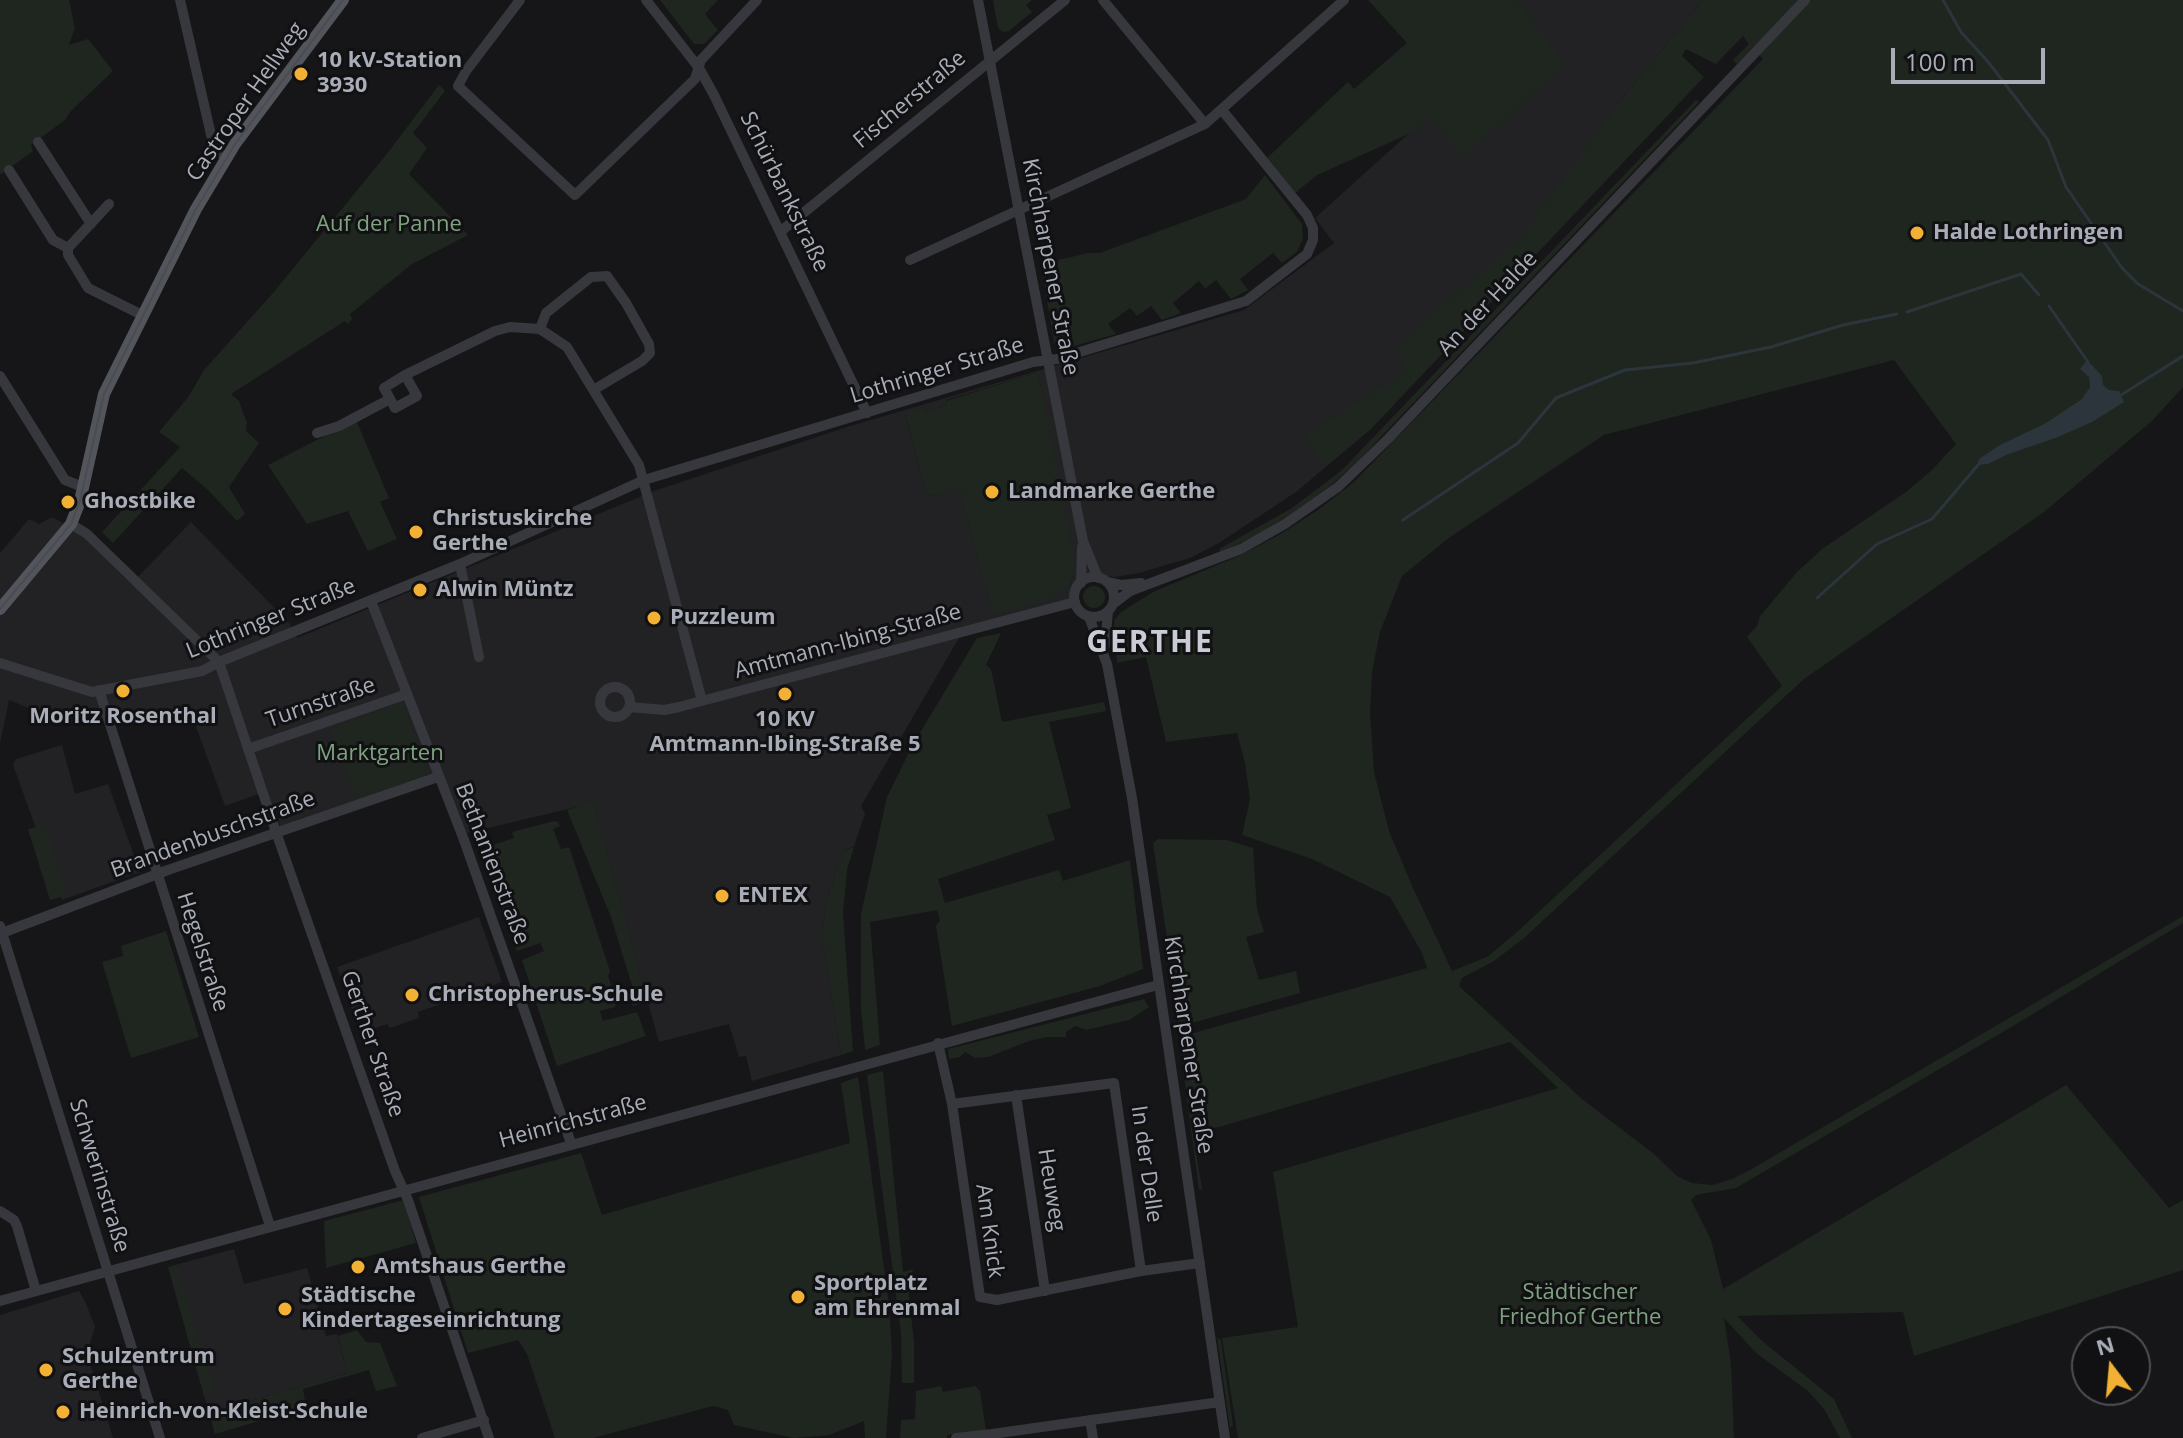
<!DOCTYPE html>
<meta charset="utf-8">
<style>
body{margin:0}
#map{position:relative;width:2183px;height:1438px;overflow:hidden;background:#161618;font-family:"Open Sans",sans-serif}
canvas{display:block}
.north{position:absolute;left:2071px;top:1326px;width:80px;height:80px;box-sizing:border-box;background:#111113;border:2px solid #4d4f55;border-radius:50%;rotate:344deg;font-size:22px;font-weight:700;line-height:32px;text-align:center;color:#a8adb8}
.north::after{content:'';display:block;margin:auto;width:28px;height:36px;background:#f2b134;clip-path:polygon(50% 0,100% 100%,50% 72%,0 100%)}
.scale{position:absolute;left:1891px;top:48px;width:154px;height:36px;box-sizing:border-box;border:4px solid #a8adb8;border-top:0;padding-left:10px;font-size:24px;line-height:28px;white-space:nowrap;color:#a8adb8;-webkit-text-stroke:6px #111113;paint-order:stroke}
</style>
<div id="map">
<canvas width="2183" height="1438"></canvas>
<div class="north">N</div>
<div class="scale">100 m</div>
</div>
<script>
const c = document.querySelector('canvas').getContext('2d');
c.lineJoin = 'round';
function fill(path, color) { c.fillStyle = color; c.fill(path, 'evenodd'); }
const poly = rows => new Path2D(rows.map(r => 'M' + r).join(''));
function strokePath(path, color, width, dash) { c.strokeStyle = color; c.lineWidth = width; c.lineCap = dash ? 'butt' : 'round'; c.setLineDash(dash || []); c.stroke(path); }
function label(font, color, halo, rows, align = 'center') {
  c.font = font + ' "Open Sans",sans-serif'; c.lineWidth = 6; c.setLineDash([]); c.textBaseline = 'middle'; c.strokeStyle = halo; c.fillStyle = color; for (const [text, x, y, turn = 0] of rows) {
    c.save(); c.translate(x, y); c.rotate((+turn || 0) * Math.PI / 180); c.textAlign = isNaN(turn) ? turn : align; if (halo) c.strokeText(text, 0, 0); c.fillText(text, 0, 0); c.restore();
  }
}
const built = poly([
 [1393,0,1703,0,1611,112,1449,345,1371,429,1296,492,1219,543,1190,558,1139,573,1115,577,1088,574,1078,579,1070,591,1070,600,963,631,861,806,865,814,854,846,843,851,826,903,822,936,841,1055,752,1081,746,1056,739,1057,729,1024,659,1042,593,803,467,833,443,774,281,828,267,791,225,806,194,721,104,721,67,724,9,700,0,744,0,553,29,519,39,524,52,517,61,522,85,539,131,584,191,522,290,624,297,638,654,491,847,427,1244,310,1334,243,1315,218,1447,99],
 [1035,373,1039,376,1074,575,1068,587,993,615,959,487,927,496,905,414,923,407,925,412,947,405,946,400],
 [62,745,75,794,108,784,140,872,62,900,13,765,16,759],
 [479,917,502,982,418,1012,419,1018,390,1028,387,1024,361,1033,337,967],
 [234,1249,244,1284,307,1268,326,1336,337,1334,347,1373,209,1413,168,1267],
 [79,1291,85,1301,95,1327,87,1353,113,1438,0,1438,0,1315]
]);
const green = poly([
 [0,0,69,0,75,28,69,45,88,39,113,71,71,111,65,120,31,145,33,151,0,175],
 [660,0,718,0,705,14,718,30,704,44,694,44],
 [993,0,1032,0,1026,5,1032,12,1009,31,1003,32,998,28],
 [1368,0,1516,0,1566,65,1463,157,1428,118,1413,132,1317,175,1295,193,1267,158,1348,82,1354,89,1407,43],
 [1703,0,2183,0,2183,387,2152,421,2044,512,1804,679,1523,939,1494,961,1462,978,1459,986,1582,1099,1654,1154,1677,1176,1692,1183,1713,1185,1732,1179,1750,1170,2183,916,2183,923,2013,1026,1736,1188,1696,1195,1691,1200,1711,1240,1723,1289,2066,1085,2169,1208,2183,1200,2183,1270,1914,1356,1903,1312,1737,1316,1761,1340,1834,1399,1852,1438,1840,1438,1824,1409,1808,1391,1756,1353,1724,1318,1731,1364,1734,1438,1238,1438,1222,1338,1298,1327,1273,1172,1558,1088,1510,1042,1219,1127,1196,1130,1193,1134,1202,1189,1199,1190,1179,1037,1427,968,1422,953,1390,897,1312,859,1242,835,1250,799,1245,763,1237,733,1166,742,1146,657,1117,663,1114,621,1121,612,1155,591,1239,556,1279,535,1318,510,1354,482,1763,59,1753,47,1737,64,1733,60,1749,44,1743,36,1716,64,1686,49,1682,56,1704,77,1371,429,1325,467,1304,436,1407,371,1396,346,1521,237,1611,112],
 [1894,360,1956,444,1932,470,1906,492,1822,549,1797,572,1760,616,1757,626,1747,637,1782,686,1517,932,1487,957,1452,971,1413,888,1389,831,1374,772,1370,712,1372,672,1380,632,1402,576,1450,537,1604,435],
 [439,85,445,91,413,133,427,148,409,174,468,235,412,264,350,314,352,319,348,324,345,321,231,394,239,401,247,423,246,431,259,443,229,487,245,514,237,521,208,490,182,468,113,543,102,532,180,447,159,432,189,396,204,370,273,293,386,155],
 [1696,100,1699,102,1360,459,1329,487,1294,512,1259,534,1221,552,1219,549,1292,508,1342,470],
 [1265,175,1302,224,1303,239,1297,252,1282,263,1273,253,1240,279,1248,290,1231,299,1216,280,1205,289,1199,281,1173,303,1181,313,1162,320,1151,306,1137,316,1130,308,1108,324,1116,334,1067,348,1054,343,1041,264,1088,253,1100,253,1246,199],
 [1035,373,1039,376,1076,570,1068,587,1050,600,993,615,959,488,927,496,905,413,923,407,925,412,947,405,946,401],
 [356,420,389,498,380,502,397,539,368,551,348,511,307,524,268,465],
 '1083 597a11 11 0 1 1 22 0a11 11 0 1 1-22 0Z',
 [1001,633,986,665,991,669,1002,722,1104,702,1106,711,1049,722,1071,808,1047,815,1055,840,938,879,945,903,1059,870,1063,881,1130,860,1143,969,1100,986,952,1026,936,926,940,920,937,910,870,922,880,1045,865,1050,861,1009,861,914,887,797,912,746,977,638],
 [403,702,426,769,425,780,358,803,331,729],
 [593,802,648,1002,632,1006,634,992,611,917,567,810],
 [554,821,558,822,560,826,553,829,561,849,569,847,610,971,608,976,616,1003,615,1007,600,1011,603,1021,637,1012,646,1036,557,1066,522,960,544,951,540,943,517,951,481,849,514,838,512,832],
 [45,825,67,895,50,900,28,829],
 [1158,839,1227,840,1253,848,1257,909,1264,932,1246,937,1259,980,1296,971,1300,993,1181,1026,1177,1023,1179,1020,1153,843],
 [854,847,847,870,843,913,853,1051,841,1055,822,936,826,903,843,851],
 [166,931,199,1037,131,1058,102,962,123,956,121,946],
 [1144,999,1149,1007,1129,1020,1086,1030,1075,1026,1066,1032,1066,1037,1047,1037,1029,1041,988,1057,975,1058,965,1052,960,1057,949,1059,948,1049],
 [883,1071,903,1272,913,1269,908,1288,914,1342,914,1383,902,1383,901,1333,867,1075],
 [858,1077,889,1305,892,1354,886,1438,865,1438,864,1421,829,1435,794,1438,734,1425,728,1410,713,1406,593,1438,555,1438,527,1354,518,1340,468,1353,419,1197,581,1153,602,1215,850,1143,841,1083],
 [404,1200,416,1243,326,1268,324,1221],
 [177,1268,215,1392,204,1396,169,1270],
 [357,1330,366,1342,380,1343,397,1386,376,1391,369,1370,303,1389,306,1407,215,1434,209,1413,347,1373,338,1336],
 [1217,1337,1221,1340,1233,1425,1230,1428],
 [941,1386,943,1392,975,1386,980,1391,986,1430,947,1435,947,1438,900,1438,901,1420,915,1419,916,1391]
]);
const water = poly([
 [2087,360,2102,376,2103,385,2109,390,2119,391,2124,402,2092,422,2058,437,2006,455,1988,464,1977,465,1979,459,2000,445,2046,423,2082,399,2090,387,2089,377,2080,369]
]);
const stream = poly([
 [1943,0,1961,32,1989,63,2048,140,2066,187,2122,268,2138,284,2183,311],
 [2049,306,2088,362],
 [1907,312,2021,274,2039,295],
 [2118,397,2183,356],
 [1403,520,1518,443,1556,398,1625,370,1693,363,1771,347,1843,325,1897,314],
 [1817,598,1877,544,1932,519,1978,465]
]);
const minor = poly([
 [180,0,212,139,219,152,226,157],
 [520,0,466,71,458,86,575,195,695,79,701,60,757,0],
 [646,0,699,68,714,95,867,413],
 [978,0,1083,541,1098,578],
 [1103,0,1205,124],
 [38,142,91,224],
 [9,170,53,240,68,248],
 [109,204,68,248,68,255,88,288,142,315],
 [780,232,1065,0],
 [910,260,1205,124,1344,0],
 [540,329,546,313,591,277,607,276,626,303,649,344,650,353,642,361,595,389],
 [405,375,417,396,395,408,384,388,405,375,495,331,510,327,540,329,567,347,639,465,702,701],
 [0,376,65,480,83,487],
 [317,433,339,426,390,399],
 [71,524,87,534,219,662],
 [460,564,479,657],
 '1074 597a20 20 0 1 1 40 0a20 20 0 1 1-40 0Z',
 [1107,582,1121,585,1141,583],
 [1081,583,1082,547],
 [371,601,464,840,571,1143],
 [1113,604,1130,591,1241,549,1285,524,1338,487,1388,439,1805,0],
 [1089,617,1107,664,1132,798,1225,1438],
 [1105,645,1108,611],
 [219,662,276,832,395,1171,408,1200,489,1438],
 [0,663,92,692,202,671,219,662,460,564,644,480,1033,362,1057,359,1246,301,1307,254,1313,240,1313,228,1307,215,1222,110],
 '600 702a15 15 0 1 1 30 0a15 15 0 1 1-30 0Z',
 [99,690,270,1226],
 [629,707,665,710,679,707,1075,602],
 [248,749,407,694],
 [0,926,160,1438],
 [2,933,168,870,438,777],
 [938,1043,952,1104,980,1297,997,1300,1141,1271,1200,1263],
 [1016,1095,1045,1291],
 [952,1104,1114,1083,1141,1271],
 [0,1211,14,1220,17,1226,36,1291],
 [0,1301,1158,985],
 [1090,1420,1093,1438],
 [422,1438,484,1420],
 [956,1438,992,1434],
 [992,1438,992,1434,1220,1402]
]);
const major = poly([
 [0,609,71,524,80,501,104,394,196,209,235,144,343,0]
]);
const tram = poly([
 [0,609,71,524,80,501,104,394,196,209,235,144,343,0]
]);
const markers = [
 [301,74,8,"#f2b134"],
 [1917,233,8,"#f2b134"],
 [992,492,8,"#f2b134"],
 [68,502,8,"#f2b134"],
 [416,532,8,"#f2b134"],
 [420,590,8,"#f2b134"],
 [654,618,8,"#f2b134"],
 [123,691,8,"#f2b134"],
 [785,694,8,"#f2b134"],
 [722,896,8,"#f2b134"],
 [412,995,8,"#f2b134"],
 [358,1267,8,"#f2b134"],
 [798,1297,8,"#f2b134"],
 [285,1309,8,"#f2b134"],
 [46,1370,8,"#f2b134"],
 [63,1412,8,"#f2b134"]
];
const poiNames = [
 ["10 kV-Station",317,61],
 ["3930",317,86],
 ["Halde Lothringen",1933,233],
 ["Landmarke Gerthe",1008,492],
 ["Ghostbike",84,502],
 ["Christuskirche",432,519],
 ["Gerthe",432,544],
 ["Alwin Müntz",436,590],
 ["Puzzleum",670,618],
 ["Moritz Rosenthal",123,717,"center"],
 ["10 KV",785,720,"center"],
 ["Amtmann-Ibing-Straße 5",785,745,"center"],
 ["ENTEX",738,896],
 ["Christopherus-Schule",428,995],
 ["Amtshaus Gerthe",374,1267],
 ["Sportplatz",814,1284],
 ["am Ehrenmal",814,1309],
 ["Städtische",301,1296],
 ["Kindertageseinrichtung",301,1321],
 ["Schulzentrum",62,1357],
 ["Gerthe",62,1382],
 ["Heinrich-von-Kleist-Schule",79,1412]
];
const streetNames = [
 ["Fischerstraße",910,100,-40],
 ["Castroper Hellweg",246,102,-55],
 ["Schürbankstraße",784,192,64],
 ["Kirchharpener Straße",1050,267,79],
 ["An der Halde",1488,304,-47],
 ["Lothringer Straße",937,371,-17],
 ["Lothringer Straße",271,619,-22],
 ["Amtmann-Ibing-Straße",848,642,-15],
 ["Turnstraße",321,703,-19],
 ["Brandenbuschstraße",213,835,-20],
 ["Bethanienstraße",492,864,69],
 ["Hegelstraße",202,952,72],
 ["Gerther Straße",372,1044,71],
 ["Kirchharpener Straße",1188,1045,81],
 ["Heinrichstraße",573,1122,-15],
 ["In der Delle",1146,1164,82],
 ["Schwerinstraße",99,1176,73],
 ["Heuweg",1051,1190,81],
 ["Am Knick",989,1231,82]
];
const parkNames = [
 ["Auf der Panne",389,225],
 ["Marktgarten",380,754],
 ["Städtischer",1580,1293],
 ["Friedhof Gerthe",1580,1318]
];
const districtNames = [
 ["GERTHE",1150,643]
];
fill(built, '#222225');
fill(green, '#1e261f');
fill(water, '#2c353c');
strokePath(stream, '#2c353c', 3);
strokePath(minor, '#37383d', 10);
strokePath(major, '#53555c', 12);
strokePath(tram, '#4a4c52', 2);
for (const [x, y, r, color] of markers) { const dot = new Path2D(); dot.arc(x, y, r, 0, 2 * Math.PI); c.fillStyle = color; c.fill(dot); strokePath(dot, '#111113', 3); }
label('bold 22px', '#a8adb8', '#111113', poiNames, 'left');
label('22px', '#a8adb8', '#111113', streetNames);
label('22px', '#7fa381', '#111113', parkNames);
c.letterSpacing = '2px';
label('bold 30px', '#c9ccd4', '#111113', districtNames);
c.letterSpacing = '0px';
</script>
